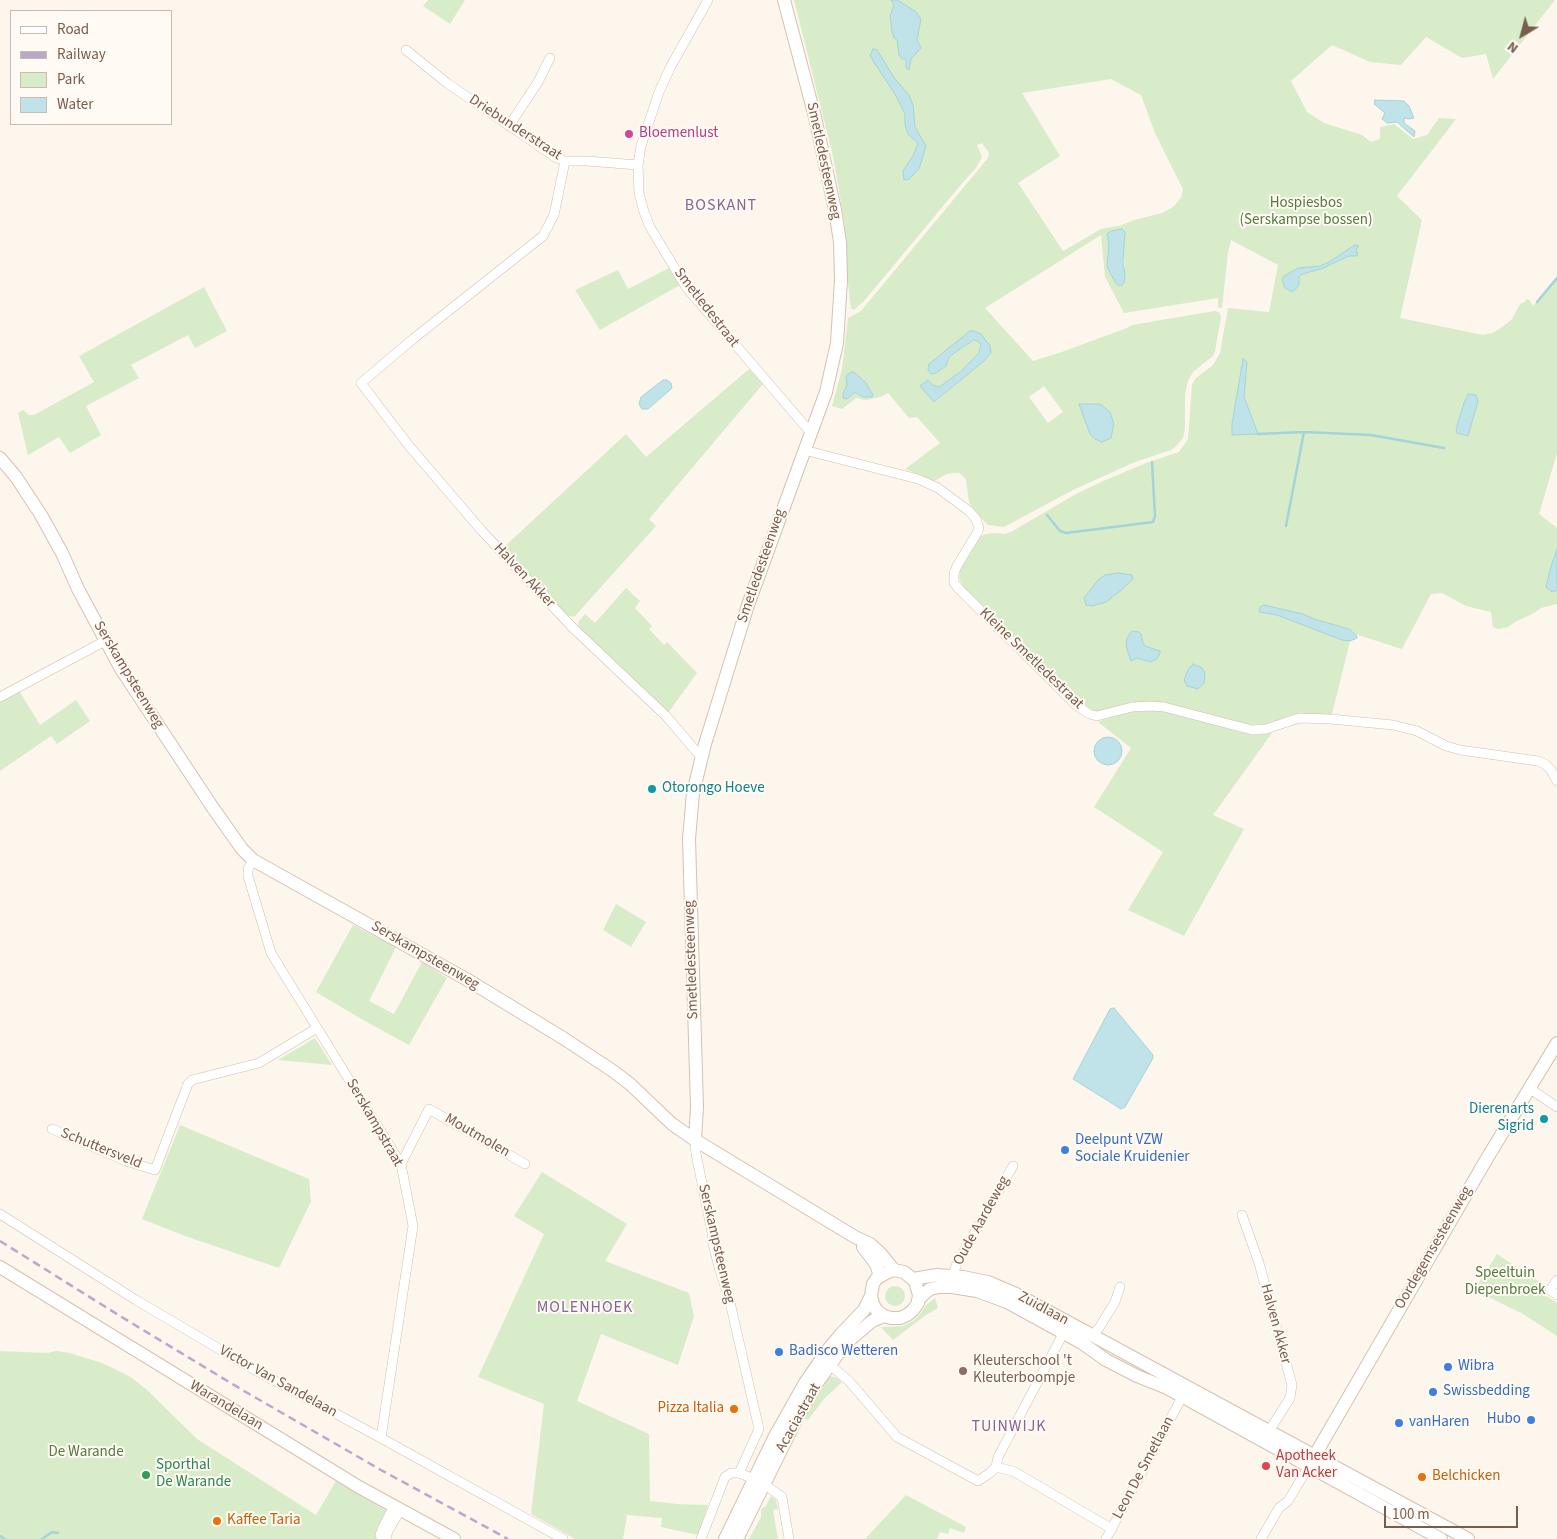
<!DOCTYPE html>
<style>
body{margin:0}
#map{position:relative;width:1557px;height:1539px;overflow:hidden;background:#fdf6ec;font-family:"Source Sans 3",sans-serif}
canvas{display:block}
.legend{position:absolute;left:10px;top:10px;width:162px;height:115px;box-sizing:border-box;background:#fffaf3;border:1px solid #cabbb1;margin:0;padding:6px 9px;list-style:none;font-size:15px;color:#7a5c4d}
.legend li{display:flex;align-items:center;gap:10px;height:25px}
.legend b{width:25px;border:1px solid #cabbb1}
.north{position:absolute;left:1497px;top:10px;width:50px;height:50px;-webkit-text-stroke:4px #fffaf3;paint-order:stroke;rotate:217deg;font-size:14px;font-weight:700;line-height:20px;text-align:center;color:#7a5c4d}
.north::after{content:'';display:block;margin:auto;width:18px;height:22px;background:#7a5c4d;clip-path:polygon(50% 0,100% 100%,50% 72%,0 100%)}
.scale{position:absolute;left:1384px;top:1506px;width:134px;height:22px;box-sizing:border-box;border:2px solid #7a5c4d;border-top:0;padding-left:6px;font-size:15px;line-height:18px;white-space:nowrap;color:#7a5c4d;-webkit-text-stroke:4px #fffaf3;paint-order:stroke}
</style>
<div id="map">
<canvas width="1557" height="1539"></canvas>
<ul class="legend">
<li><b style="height:6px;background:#fff"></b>Road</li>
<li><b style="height:6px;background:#b9a8c9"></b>Railway</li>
<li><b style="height:14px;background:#d8ecc9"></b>Park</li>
<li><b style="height:14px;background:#bfe3e8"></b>Water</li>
</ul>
<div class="north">N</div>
<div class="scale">100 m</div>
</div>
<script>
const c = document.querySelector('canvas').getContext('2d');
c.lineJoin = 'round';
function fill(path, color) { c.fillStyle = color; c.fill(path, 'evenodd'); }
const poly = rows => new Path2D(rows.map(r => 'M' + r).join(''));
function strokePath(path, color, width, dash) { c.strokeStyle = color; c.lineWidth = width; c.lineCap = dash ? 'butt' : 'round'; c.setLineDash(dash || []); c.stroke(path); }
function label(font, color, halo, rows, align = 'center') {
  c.font = font + ' "Source Sans 3",sans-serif'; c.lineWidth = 4; c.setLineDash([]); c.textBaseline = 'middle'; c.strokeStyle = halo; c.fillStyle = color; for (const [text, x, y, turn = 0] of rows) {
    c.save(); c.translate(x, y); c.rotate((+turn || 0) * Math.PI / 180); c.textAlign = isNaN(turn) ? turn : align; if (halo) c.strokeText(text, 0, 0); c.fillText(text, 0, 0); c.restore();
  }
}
const green = poly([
 [428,0,465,0,450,24,423,6],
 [794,0,1555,0,1493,79,1486,54,1462,58,1426,37,1401,65,1370,62,1332,45,1291,81,1307,112,1324,123,1362,135,1371,142,1380,139,1380,127,1394,124,1413,139,1427,135,1439,118,1456,119,1397,196,1422,220,1400,318,1483,335,1492,333,1501,328,1512,319,1520,304,1525,302,1526,299,1529,300,1533,306,1557,279,1557,453,1539,514,1557,528,1557,549,1551,566,1546,587,1552,592,1557,590,1557,604,1541,608,1534,613,1515,622,1508,627,1498,629,1493,627,1491,612,1466,606,1442,593,1431,594,1402,649,1352,633,1332,714,1301,714,1291,715,1268,724,1250,725,1185,709,1100,711,1095,711,1086,707,1026,650,964,588,959,578,960,570,981,536,985,534,998,533,1004,534,1011,532,1076,494,1101,482,1146,463,1179,452,1188,439,1192,385,1196,378,1213,365,1220,353,1228,308,1269,312,1278,265,1231,240,1228,252,1222,308,1218,307,1218,298,1124,313,1105,277,1101,235,985,308,1033,361,1059,353,1127,328,1132,325,1215,311,1220,313,1221,317,1215,351,1213,356,1193,372,1188,381,1185,394,1185,428,1183,438,1176,446,1171,450,1135,462,1073,490,1004,527,988,525,975,512,969,502,966,480,964,477,959,473,952,473,947,474,934,481,905,469,940,443,917,417,909,418,888,393,881,397,866,400,856,398,842,409,832,406,842,369,848,318,861,311,988,158,989,153,982,143,977,145,982,157,976,168,964,181,864,301,854,310,851,308,848,284,845,226,833,156],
 [1111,79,1141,95,1155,133,1183,189,1181,198,1173,207,1162,213,1134,220,1122,225,1101,229,1063,251,1018,183,1060,156,1022,93],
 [1116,230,1123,249,1125,268,1107,267,1109,243,1107,236,1111,231],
 [970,331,991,354,935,402,930,383,939,387,942,385,960,372,979,353,981,344,977,341,974,340,949,357,946,366,936,373],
 [1044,386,1063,412,1048,423,1029,397],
 [669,268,680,285,600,330,575,290,618,270,628,289],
 [204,287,227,331,195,348,188,335,131,365,139,378,86,406,101,435,70,453,59,437,28,455,18,413,23,410,29,415,34,415,94,382,79,356],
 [749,369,763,384,649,519,656,526,574,617,565,615,503,548,626,434,646,457],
 [626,588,640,601,635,608,652,626,649,629,664,645,667,642,697,673,668,713,578,628,579,621,585,614,595,623],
 [18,689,40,725,76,700,90,721,57,744,51,736,0,771,0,699],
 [1157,709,1176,713,1244,733,1257,735,1272,733,1213,815,1244,829,1184,936,1128,910,1163,852,1094,807,1131,748,1098,722,1122,712],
 [616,904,646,922,631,947,603,930],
 [353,925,396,947,369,1001,394,1014,422,962,447,978,409,1045,363,1020,316,992],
 [315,1038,332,1065,278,1060],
 [180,1125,309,1179,311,1201,279,1268,185,1236,142,1219],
 [542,1172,627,1224,605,1261,689,1293,694,1316,678,1365,601,1334,577,1401,649,1434,650,1501,677,1504,708,1505,698,1535,661,1527,662,1518,627,1515,623,1539,575,1539,531,1514,544,1404,478,1377,544,1234,514,1216],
 [1497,1254,1546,1286,1542,1293,1557,1303,1557,1336,1523,1314,1474,1290],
 '885 1296a10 10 0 1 1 20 0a10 10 0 1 1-20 0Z',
 [935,1298,938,1308,926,1315,893,1340,881,1327,903,1326,913,1321,920,1314,926,1305],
 [0,1351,47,1353,56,1351,70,1353,102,1363,121,1372,132,1378,147,1390,197,1439,316,1515,336,1481,387,1511,377,1528,378,1539,0,1539],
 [830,1376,837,1378,842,1382,824,1399,808,1420,803,1417],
 [906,1495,966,1527,964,1533,950,1528,948,1534,940,1532,937,1539,865,1539],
 [771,1496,776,1500,778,1509,773,1510,778,1539,749,1539,761,1517,761,1509,766,1506]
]);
const water = poly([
 [891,0,897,0,915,11,921,19,917,40,921,48,911,59,909,70,906,68,906,59,902,59,899,55,897,40,894,38,892,31,890,16,894,5,891,0],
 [873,49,877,50,895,79,909,95,913,105,915,127,926,146,919,169,909,179,904,180,903,171,914,154,918,143,908,134,905,125,905,114,896,96,870,56,873,49],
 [1375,100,1404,101,1409,106,1414,118,1409,119,1404,118,1404,123,1415,131,1414,137,1397,122,1387,123,1382,119,1385,113,1374,104,1375,100],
 [1122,229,1125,232,1123,261,1125,275,1124,282,1122,285,1118,285,1115,282,1107,267,1109,243,1107,234,1111,231,1122,229],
 [1355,245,1359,246,1357,247,1356,252,1358,253,1357,256,1349,256,1340,260,1321,269,1302,274,1299,277,1299,285,1294,291,1290,291,1285,288,1282,280,1284,276,1298,268,1320,266,1329,262,1355,245],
 [970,331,974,331,981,334,990,346,991,353,984,361,934,402,920,386,928,380,933,385,939,387,942,385,960,372,979,353,981,344,977,341,974,340,963,347,949,357,946,366,936,373,931,374,928,370,929,364,970,331],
 [1243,359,1247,362,1244,397,1258,434,1232,435,1232,424,1243,359],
 [852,372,855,373,866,383,873,395,872,397,863,397,855,392,847,399,843,398,843,394,847,385,846,377,848,374,852,372],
 [663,380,667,380,671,383,672,388,670,390,648,409,642,409,639,404,641,397,663,380],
 [1468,394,1476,395,1478,401,1468,436,1457,433,1456,429,1464,403,1468,394],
 [1079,404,1100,404,1110,412,1114,424,1111,438,1102,442,1095,439,1090,434,1079,404],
 [1557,549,1557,590,1552,592,1546,587,1551,566,1557,549],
 [1118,573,1132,575,1133,579,1119,592,1106,602,1092,606,1086,605,1084,598,1098,580,1105,575,1118,573],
 [1264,605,1303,614,1314,619,1349,629,1357,636,1357,638,1350,641,1342,640,1277,615,1259,612,1260,607,1264,605],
 [1132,631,1139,632,1141,634,1143,643,1145,646,1160,651,1160,653,1157,659,1150,662,1137,658,1131,661,1126,646,1127,638,1132,631],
 [1193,664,1202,668,1205,673,1204,683,1198,689,1187,686,1184,680,1188,670,1193,664],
 '1094 751a14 14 0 1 1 28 0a14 14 0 1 1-28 0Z',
 [1114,1008,1153,1055,1153,1058,1125,1107,1121,1109,1073,1079,1110,1009,1114,1008]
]);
const stream = poly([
 [1537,302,1557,278],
 [1258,434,1304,432,1371,435,1444,448],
 [1047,515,1060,531,1066,533,1153,522,1155,516,1152,462],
 [1286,526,1304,432],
 [0,1536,5,1539],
 [42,1539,52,1532,58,1533]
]);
const street = poly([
 [708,0,671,66,659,92,641,146,638,165,639,193,644,212,650,227,686,287,811,433],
 [406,50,447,83,555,157,565,161,587,161,638,165],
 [509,126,538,82,550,58],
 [565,161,554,215,543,236,413,339,361,383,410,447,482,531,572,627,666,716,701,757],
 [804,450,918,479,938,488,969,511,976,519,979,528,977,533,957,566,954,573,954,583,958,588,1076,705,1089,714,1097,716,1132,707,1150,706,1164,707,1252,730,1266,729,1299,718,1330,719,1393,725,1417,731,1446,746,1460,750,1538,761,1545,764,1551,770,1557,781],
 [0,697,105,641],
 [253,860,248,869,248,876,271,953,401,1164,413,1226,381,1438],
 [1529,1088,1557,1107],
 [52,1129,126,1161,155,1170,188,1084,192,1080,259,1063,317,1028],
 [695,1140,696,1154,712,1232,712,1240,720,1271,729,1298,759,1429,739,1473],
 [401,1164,429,1109,525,1164],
 [0,1214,136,1300,255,1370,381,1438,563,1539],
 [1242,1215,1259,1263,1292,1385,1290,1398,1269,1431],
 [953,1275,957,1263,1013,1166],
 [1557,1280,1550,1290,1557,1295],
 [1093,1335,1099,1328,1115,1302,1120,1287],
 [830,1365,849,1381,897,1437,978,1481,990,1473,996,1467,1013,1471,1112,1529],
 [996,1467,998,1457,1064,1332],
 [764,1484,782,1497,789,1539],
 [382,1539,380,1535,383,1527,394,1506],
 [386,1539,388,1531,401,1509],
 [701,1539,725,1477,731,1473,739,1473,754,1479],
 [1106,1539,1182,1397],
 [1261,1539,1279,1508,1288,1501,1309,1466]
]);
const secondary = poly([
 [0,458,16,477,41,515,62,553,78,589,121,669,213,808,242,849,253,860,466,979,563,1038,613,1071,630,1084,672,1124,695,1140,855,1237,870,1244,881,1254,894,1270],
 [695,1140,697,1107,689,839,693,793,705,744,748,605,826,392,837,343,841,280,840,242,835,210,815,117,784,0],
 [863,1247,876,1264,880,1276],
 [0,1267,359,1487,454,1539],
 [913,1279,937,1275,963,1277,988,1282,1016,1294,1468,1539],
 [918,1300,925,1293,930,1289,939,1287,952,1287,977,1291,1007,1302,1082,1343,1106,1360,1137,1376,1167,1388,1441,1539],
 [1315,1455,1486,1160,1557,1043],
 [725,1539,774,1438,805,1383,826,1352,841,1334,864,1310,871,1296,873,1284,877,1278,888,1272,894,1270,904,1272,915,1281,919,1295,918,1303,913,1310,907,1315,900,1318,891,1318,884,1316,877,1311,873,1304,871,1296],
 [737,1539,798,1416,814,1387,845,1344,872,1321,884,1316]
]);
const rail = poly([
 [0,1241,120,1316,244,1391,381,1470,508,1539]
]);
const markers = [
 [629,134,5,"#d1479c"],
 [652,789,5,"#0f9aa8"],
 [1544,1119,5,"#0f9aa8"],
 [1065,1150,5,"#3f7fe0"],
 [779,1352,5,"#3f7fe0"],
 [1448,1367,5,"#3f7fe0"],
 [963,1371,5,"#8d6e63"],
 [1433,1392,5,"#3f7fe0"],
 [734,1409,5,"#e8710a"],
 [1531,1420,5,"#3f7fe0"],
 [1399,1423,5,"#3f7fe0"],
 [1266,1466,5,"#e0444e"],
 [146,1475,5,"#2e9e5b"],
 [1422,1477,5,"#e8710a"],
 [217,1521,5,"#e8710a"]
];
const streetNames = [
 ["Driebunderstraat",515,128,33],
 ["Smetledesteenweg",823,161,78],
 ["Smetledestraat",706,308,52],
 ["Smetledesteenweg",762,566,-71],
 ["Halven Akker",524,576,47],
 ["Kleine Smetledestraat",1031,659,44],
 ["Serskampsteenweg",128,675,59],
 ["Serskampsteenweg",425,956,30],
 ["Smetledesteenweg",692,960,-92],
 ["Serskampstraat",374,1123,60],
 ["Moutmolen",477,1136,30],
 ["Schuttersveld",101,1149,22],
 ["Oude Aardeweg",982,1221,-61],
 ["Serskampsteenweg",716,1244,77],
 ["Oordegemsesteenweg",1434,1248,-60],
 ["Zuidlaan",1043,1309,28],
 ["Halven Akker",1275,1324,75],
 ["Victor Van Sandelaan",278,1382,29],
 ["Warandelaan",226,1406,31],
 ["Acaciastraat",799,1418,-61],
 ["Leon De Smetlaan",1144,1468,-62]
];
const hotelNames = [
 ["Bloemenlust",639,134]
];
const parkNames = [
 ["Hospiesbos",1306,204],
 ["(Serskampse bossen)",1306,221],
 ["Speeltuin",1505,1274],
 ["Diepenbroek",1505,1291],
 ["De Warande",86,1453]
];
const cultureNames = [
 ["Otorongo Hoeve",662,789],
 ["Dierenarts",1534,1110,"right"],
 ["Sigrid",1534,1127,"right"]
];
const shopNames = [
 ["Deelpunt VZW",1075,1141],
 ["Sociale Kruidenier",1075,1158],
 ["Badisco Wetteren",789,1352],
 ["Wibra",1458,1367],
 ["Swissbedding",1443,1392],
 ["Hubo",1521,1420,"right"],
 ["vanHaren",1409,1423]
];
const educationNames = [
 ["Kleuterschool 't",973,1362],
 ["Kleuterboompje",973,1379]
];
const foodNames = [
 ["Pizza Italia",724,1409,"right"],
 ["Belchicken",1432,1477],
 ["Kaffee Taria",227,1521]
];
const healthNames = [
 ["Apotheek",1276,1457],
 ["Van Acker",1276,1474]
];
const leisureNames = [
 ["Sporthal",156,1466],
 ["De Warande",156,1483]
];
const neighbourhoodNames = [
 ["BOSKANT",721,206],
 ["MOLENHOEK",585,1308],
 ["TUINWIJK",1009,1427]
];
fill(green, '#d8ecc9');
fill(water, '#bfe3e8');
strokePath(water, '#a5d3da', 1);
strokePath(stream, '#a5d3da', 2.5);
strokePath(street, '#d1beb0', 10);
strokePath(secondary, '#d6c0b0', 14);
strokePath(street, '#fff', 9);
strokePath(secondary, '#fff', 12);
strokePath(rail, '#b9a8c9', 2.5, [8, 5]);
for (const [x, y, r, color] of markers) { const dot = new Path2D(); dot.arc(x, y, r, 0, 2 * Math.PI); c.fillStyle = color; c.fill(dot); strokePath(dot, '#fffaf3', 2); }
label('15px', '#7a5c4d', '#fffaf3', streetNames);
label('15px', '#b23c85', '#fffaf3', hotelNames, 'left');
label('15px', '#537a41', '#fffaf3', parkNames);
label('15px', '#0d838f', '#fffaf3', cultureNames, 'left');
label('15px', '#366cbe', '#fffaf3', shopNames, 'left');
label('15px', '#785e54', '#fffaf3', educationNames, 'left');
label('15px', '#c56008', '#fffaf3', foodNames, 'left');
label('15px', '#be3a42', '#fffaf3', healthNames, 'left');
label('15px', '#27864d', '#fffaf3', leisureNames, 'left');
c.letterSpacing = '1px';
label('16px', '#846695', '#fffaf3', neighbourhoodNames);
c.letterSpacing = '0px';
</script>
